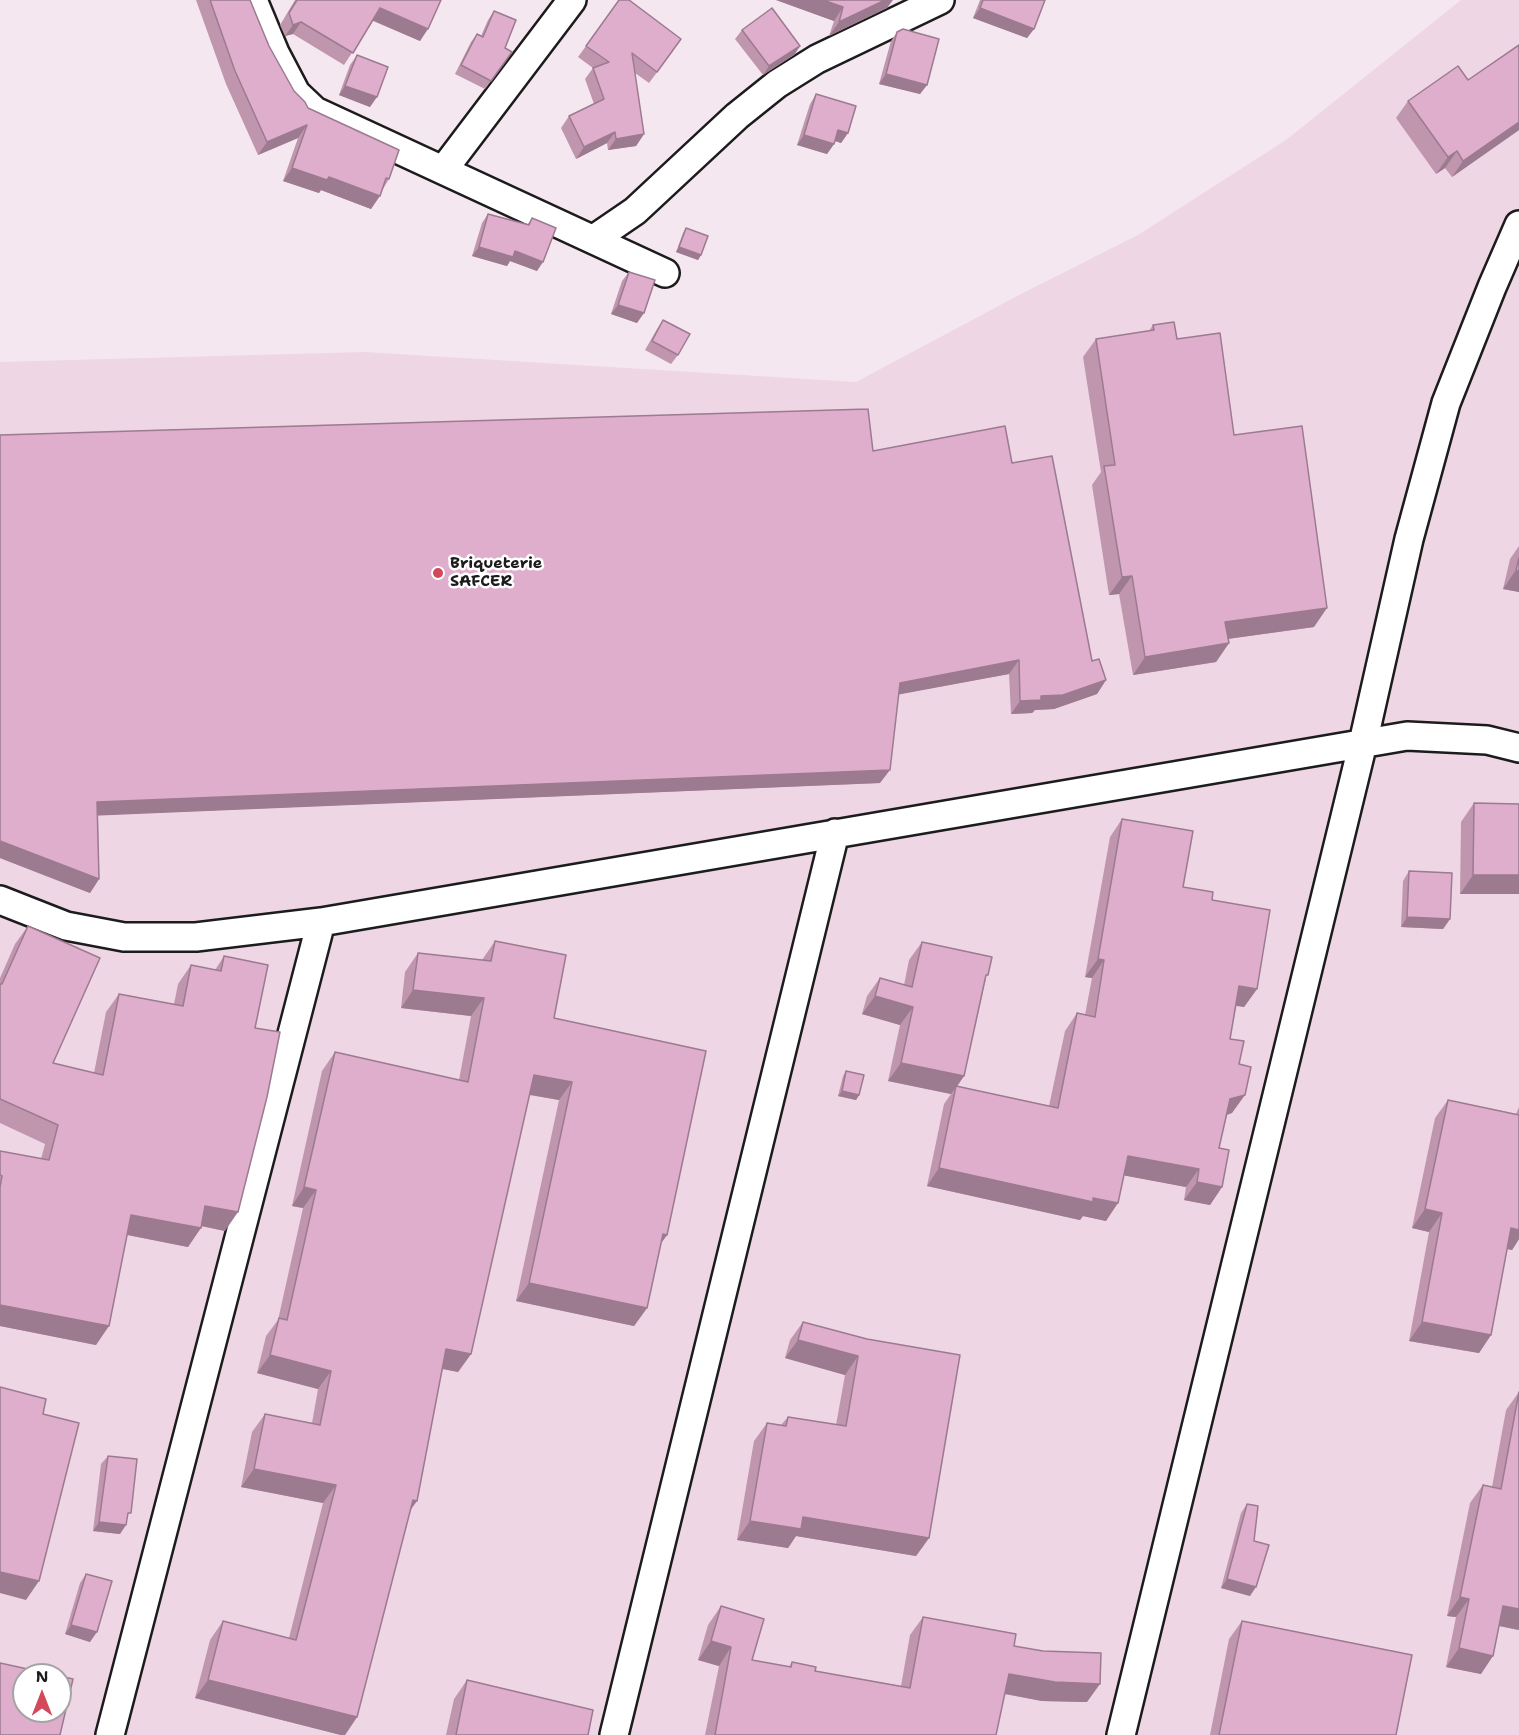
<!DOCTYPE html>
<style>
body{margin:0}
#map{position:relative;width:1519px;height:1735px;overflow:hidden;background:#f5e7f0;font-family:"Shantell Sans",sans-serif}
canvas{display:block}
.north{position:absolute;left:12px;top:1663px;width:60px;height:60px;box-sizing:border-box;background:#fff;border:2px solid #a4a4a4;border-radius:50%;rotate:0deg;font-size:16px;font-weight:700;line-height:24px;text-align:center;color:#1c1c1c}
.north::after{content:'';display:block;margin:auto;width:21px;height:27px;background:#d1495b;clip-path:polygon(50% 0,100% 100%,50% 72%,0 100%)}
</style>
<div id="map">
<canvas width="1519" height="1735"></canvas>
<div class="north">N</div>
</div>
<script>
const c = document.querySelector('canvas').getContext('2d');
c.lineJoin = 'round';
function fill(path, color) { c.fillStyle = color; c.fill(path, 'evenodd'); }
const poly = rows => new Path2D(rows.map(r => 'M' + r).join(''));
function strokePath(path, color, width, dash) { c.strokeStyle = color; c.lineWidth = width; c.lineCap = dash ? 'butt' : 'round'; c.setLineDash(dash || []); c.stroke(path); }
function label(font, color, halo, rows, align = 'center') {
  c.font = font + ' "Shantell Sans",sans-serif'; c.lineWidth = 5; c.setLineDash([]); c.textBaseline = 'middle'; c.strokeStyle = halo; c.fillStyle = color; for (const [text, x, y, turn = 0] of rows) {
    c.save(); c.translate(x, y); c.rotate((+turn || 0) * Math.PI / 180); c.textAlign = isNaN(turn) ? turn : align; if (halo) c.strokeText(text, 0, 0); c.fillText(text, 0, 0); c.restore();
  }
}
const built = poly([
 [1461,0,1519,0,1519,1735,0,1735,0,362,364,352,856,382,1019,295,1138,235,1286,140],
 [24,1675,60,1675,60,1711,24,1711]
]);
const minor = poly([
 [253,0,275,53,296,93,315,111,665,273],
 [444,169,572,0],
 [594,239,635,211,737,116,777,84,817,59,940,0],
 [0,900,66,926,124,937,196,937,321,922,1407,736,1487,740,1519,748],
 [110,1735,321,922],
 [614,1735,835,833],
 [1121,1735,1363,743,1409,539,1446,403,1492,287,1519,225]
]);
const wall = poly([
 [196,0,250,0,269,46,294,91,308,108,389,179,371,209,321,190,319,193,283,181,298,138,258,155,226,84],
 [295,0,441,0,420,41,373,21,344,65,293,34,285,36,280,25],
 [619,0,673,51,649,83,635,73,644,134,636,146,608,150,607,143,576,159,561,128,569,116,594,104,585,79,593,68,578,57],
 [776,0,887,8,829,36,834,21],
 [980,0,1045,0,1034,29,1027,38,973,18],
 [494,11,505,48,506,61,485,89,455,74,471,42,477,34,481,36,488,20],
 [742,30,800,46,794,55,763,75,735,39],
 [897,32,927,85,920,94,879,84,891,41],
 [1519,44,1519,130,1452,177,1445,168,1436,174,1396,118,1408,101,1468,80],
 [357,55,370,107,339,95,350,65],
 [816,94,848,133,841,143,835,141,834,144,827,154,797,145,810,104],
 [488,214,527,225,532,218,537,271,510,261,507,266,472,256,482,223],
 [686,228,701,255,698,260,676,252,683,233],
 [629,272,637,323,611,314,622,281],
 [663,320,678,355,671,364,645,350,657,329],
 [1153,325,1177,339,1234,435,1314,627,1228,639,1229,643,1216,662,1133,675,1119,594,1109,595,1092,485,1101,472,1083,357,1096,339,1149,331],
 [0,435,873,451,1012,463,1092,661,1106,680,1097,694,1054,709,1035,710,1032,713,1011,714,1009,674,898,694,880,783,98,815,99,879,90,893,0,858],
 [1519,546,1519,592,1503,589,1510,559],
 [1474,803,1519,894,1460,894,1461,822],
 [1122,819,1183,887,1212,900,1257,989,1244,1007,1236,1006,1230,1039,1239,1064,1232,1113,1227,1115,1219,1148,1222,1187,1210,1205,1184,1200,1186,1187,1124,1175,1106,1221,1083,1216,1080,1220,927,1186,944,1104,951,1094,888,1081,900,1025,862,1014,867,996,880,978,904,985,909,960,922,942,986,978,964,1076,957,1087,1049,1106,1065,1031,1077,1013,1085,1015,1092,978,1085,977,1110,837],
 [1409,871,1450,919,1443,929,1401,927,1403,881],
 [28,926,53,1063,94,1073,106,1012,119,994,174,1004,178,984,191,965,215,970,224,956,255,1028,225,1231,201,1226,188,1247,127,1235,96,1345,0,1326,0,1151,41,1159,45,1144,0,1123,0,978,15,944],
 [495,941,554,1018,667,1235,661,1243,647,1308,634,1326,516,1301,559,1100,529,1095,471,1354,458,1372,442,1369,410,1511,357,1717,345,1735,341,1735,195,1698,210,1640,223,1621,289,1638,323,1503,241,1487,252,1432,265,1414,312,1423,318,1389,257,1373,266,1336,278,1320,303,1208,292,1206,322,1071,335,1052,459,1080,471,1016,401,1008,405,972,418,953,482,960],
 [846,1071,859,1095,856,1100,838,1096,843,1076],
 [1448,1100,1516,1114,1519,1107,1519,1239,1512,1250,1507,1249,1491,1335,1479,1353,1409,1341,1429,1232,1412,1228,1435,1118],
 [803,1322,867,1339,929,1538,916,1556,796,1536,788,1548,737,1540,754,1441,767,1423,781,1425,788,1417,836,1425,845,1375,785,1358,790,1340],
 [1519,1392,1519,1630,1499,1626,1481,1674,1446,1667,1456,1617,1447,1616,1470,1503,1483,1485,1492,1487,1506,1410],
 [108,1456,127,1517,120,1534,93,1531,101,1464],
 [1247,1504,1254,1541,1250,1596,1221,1588,1241,1513],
 [86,1574,90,1642,65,1634,80,1583],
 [721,1606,752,1660,789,1667,792,1662,815,1671,901,1686,910,1635,923,1617,1014,1646,1087,1702,1042,1701,1004,1694,996,1735,705,1735,719,1666,698,1660,708,1625],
 [1242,1621,1396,1735,1210,1735,1229,1639],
 [467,1680,588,1735,446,1735,454,1699]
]);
const shadedWall = poly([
 [776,0,823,0,843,7,834,21],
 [885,0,893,0,887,8,829,36,839,22],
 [380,8,428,29,420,41,372,20],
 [980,8,1034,29,1027,38,973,18],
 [301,22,293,34,285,36,293,25],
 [800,46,794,55,763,75,769,66],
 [886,74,927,85,920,94,879,84],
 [345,86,377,97,370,107,339,95],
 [1519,122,1519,130,1452,177,1463,161],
 [307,125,298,138,258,155,267,142],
 [838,130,848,133,841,143,832,140],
 [615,132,607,143,576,159,584,147],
 [644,134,636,146,608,150,616,139],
 [804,135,834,144,827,154,797,145],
 [1457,151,1445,168,1436,174,1448,157],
 [292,168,329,177,380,196,371,209,321,190,319,193,283,181],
 [479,247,515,251,543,262,537,271,510,261,507,266,472,256],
 [679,247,701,255,698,260,676,252],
 [618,305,644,313,637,323,611,314],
 [1516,570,1519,571,1519,592,1503,589],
 [1132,576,1119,594,1109,595,1122,577],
 [1327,608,1314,627,1212,641,1225,622],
 [1229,643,1216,662,1133,675,1145,657],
 [1019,660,1009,674,891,696,900,683],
 [1106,680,1097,694,1054,709,1035,710,1032,713,1011,714,1020,701],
 [890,770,880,783,88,816,97,802],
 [0,841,99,879,90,893,0,858],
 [1473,875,1519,875,1519,894,1460,894],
 [1407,917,1450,919,1443,929,1401,927],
 [1098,959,1104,960,1092,978,1085,977],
 [1239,986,1257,989,1244,1007,1227,1004],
 [413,990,484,998,471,1016,401,1008],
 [875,996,913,1007,900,1025,862,1014],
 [901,1063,964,1076,951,1094,888,1081],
 [534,1075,572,1082,559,1100,521,1093],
 [842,1091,859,1095,856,1100,838,1096],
 [1245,1095,1232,1113,1218,1117,1230,1099],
 [1128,1156,1199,1169,1186,1187,1116,1174],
 [939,1168,1118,1203,1106,1221,1083,1216,1080,1220,927,1186],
 [1197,1182,1222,1187,1210,1205,1184,1200],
 [304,1187,316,1190,303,1208,292,1206],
 [205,1206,238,1212,225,1231,192,1224],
 [1425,1209,1442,1213,1429,1232,1412,1228],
 [131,1215,201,1228,188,1247,118,1233],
 [1511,1228,1519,1230,1519,1239,1512,1250,1498,1247],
 [663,1234,667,1235,654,1253],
 [529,1283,647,1308,634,1326,516,1301],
 [0,1305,109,1326,96,1345,0,1326],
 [1422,1322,1491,1335,1479,1353,1409,1341],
 [798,1340,858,1356,845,1375,785,1358],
 [446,1349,471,1354,458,1372,434,1367],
 [270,1355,331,1371,318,1389,257,1373],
 [254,1469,336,1485,323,1503,241,1487],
 [413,1500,417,1501,404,1519],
 [803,1517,929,1538,916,1556,796,1536,788,1548,737,1540,750,1521],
 [99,1522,126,1525,120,1534,93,1531],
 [0,1572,39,1581,26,1600,0,1593],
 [1227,1579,1256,1587,1250,1596,1221,1588],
 [1460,1597,1469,1599,1456,1617,1447,1616],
 [1503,1606,1519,1609,1519,1630,1490,1624],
 [71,1625,97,1632,90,1642,65,1634],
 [711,1641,731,1647,719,1666,698,1660],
 [1459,1648,1493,1656,1481,1674,1446,1667],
 [1009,1674,1100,1684,1087,1702,1042,1701,996,1692],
 [208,1680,357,1717,345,1735,341,1735,195,1698]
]);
const building = poly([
 [210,0,250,0,269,46,294,91,305,102,308,108,399,150,389,179,386,178,380,196,329,177,327,180,292,168,307,125,267,142,235,71,210,0],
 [297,0,441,0,428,29,380,8,353,53,301,22,293,25,289,13,297,0],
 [619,0,629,0,681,39,657,72,632,53,644,134,616,139,615,132,584,147,569,116,604,99,593,68,609,62,586,46,619,0],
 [823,0,885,0,839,22,843,7,823,0],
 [983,0,1045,0,1034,29,980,8,983,0],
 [772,8,800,46,769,66,742,30,772,8],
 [494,11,516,20,505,48,512,52,491,81,461,65,477,34,483,37,494,11],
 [903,29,939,39,927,85,886,74,897,32,903,29],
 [1519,45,1519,122,1463,161,1457,151,1448,157,1408,101,1458,66,1468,80,1519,45],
 [357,55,388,67,377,97,345,86,357,55],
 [816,94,856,106,848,133,838,130,834,144,804,135,816,94],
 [488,214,529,225,532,218,556,228,543,262,515,251,513,257,479,247,488,214],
 [686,228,708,236,701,255,679,247,686,228],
 [629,272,655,280,644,313,618,305,629,272],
 [663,320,690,334,678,355,652,341,663,320],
 [1174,322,1177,339,1220,333,1234,435,1302,426,1327,608,1225,622,1229,643,1145,657,1132,576,1122,577,1104,466,1115,465,1096,339,1154,330,1153,325,1174,322],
 [868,409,873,451,1005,426,1012,463,1052,456,1092,661,1099,659,1106,680,1063,695,1041,696,1041,700,1020,701,1019,660,900,683,890,770,97,802,99,879,0,841,0,435,868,409],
 [1519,558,1519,571,1516,570,1519,558],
 [1474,803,1519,804,1519,875,1473,875,1474,803],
 [1122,819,1193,831,1183,887,1213,892,1212,900,1270,910,1257,989,1239,986,1230,1039,1244,1041,1239,1064,1251,1067,1245,1095,1230,1099,1219,1148,1229,1150,1222,1187,1197,1182,1199,1169,1128,1156,1118,1203,1093,1198,1093,1202,939,1168,956,1086,1058,1108,1077,1013,1095,1017,1104,960,1098,959,1122,819],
 [1409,871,1452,873,1450,919,1407,917,1409,871],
 [28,926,100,958,53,1063,103,1075,119,994,183,1006,191,965,221,971,224,956,268,965,255,1028,280,1032,267,1097,238,1212,205,1206,201,1228,131,1215,109,1326,0,1305,0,1187,2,1176,0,1175,0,1151,49,1160,58,1125,0,1099,0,984,2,984,28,926],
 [495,941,566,955,554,1018,706,1051,667,1235,663,1234,647,1308,529,1283,572,1082,534,1075,471,1354,446,1349,417,1501,413,1500,357,1717,208,1680,223,1621,296,1640,336,1485,254,1469,265,1414,320,1425,331,1371,270,1355,279,1318,287,1320,316,1190,304,1187,335,1052,468,1082,484,998,413,990,418,953,491,961,495,941],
 [922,942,992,957,988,975,986,975,964,1076,901,1063,913,1007,875,996,880,978,912,987,922,942],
 [846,1071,864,1075,859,1095,842,1091,846,1071],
 [1448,1100,1519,1115,1519,1230,1511,1228,1491,1335,1422,1322,1442,1213,1425,1209,1448,1100],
 [803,1322,867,1339,960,1355,929,1538,803,1517,801,1529,750,1521,767,1423,786,1426,788,1417,846,1426,858,1356,798,1340,803,1322],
 [0,1387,46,1399,43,1414,79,1423,39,1581,0,1572,0,1387],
 [1519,1392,1519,1609,1503,1606,1493,1656,1459,1648,1469,1599,1460,1597,1483,1485,1501,1489,1519,1392],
 [108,1456,137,1459,131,1513,128,1513,126,1525,99,1522,108,1456],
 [1247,1504,1258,1506,1254,1541,1269,1545,1256,1587,1227,1579,1247,1504],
 [86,1574,112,1581,97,1632,71,1625,86,1574],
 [721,1606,764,1619,752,1660,791,1667,792,1662,816,1667,815,1671,910,1688,923,1617,1016,1634,1014,1646,1043,1651,1101,1653,1100,1684,1055,1682,1009,1674,996,1735,715,1735,731,1647,711,1641,721,1606],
 [1242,1621,1412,1655,1396,1735,1219,1735,1242,1621],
 [0,1663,55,1675,24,1675,24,1711,60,1711,60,1676,73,1679,60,1735,0,1735,0,1663],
 [467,1680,593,1710,588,1735,456,1735,467,1680]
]);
const markers = [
 [438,573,6,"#d1495b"]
];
const poiNames = [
 ["Briqueterie",450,564],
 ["SAFCER",450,582]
];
fill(built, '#eed6e5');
strokePath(minor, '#1c1c1c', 32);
strokePath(minor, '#fff', 27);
fill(wall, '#c096af');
fill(shadedWall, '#9c7a8f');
fill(building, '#dfaecc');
strokePath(building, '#9c7a8f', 1.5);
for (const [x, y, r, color] of markers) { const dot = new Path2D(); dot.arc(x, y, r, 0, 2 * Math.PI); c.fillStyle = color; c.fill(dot); strokePath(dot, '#fff', 2); }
label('bold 16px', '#1c1c1c', '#fff', poiNames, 'left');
</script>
